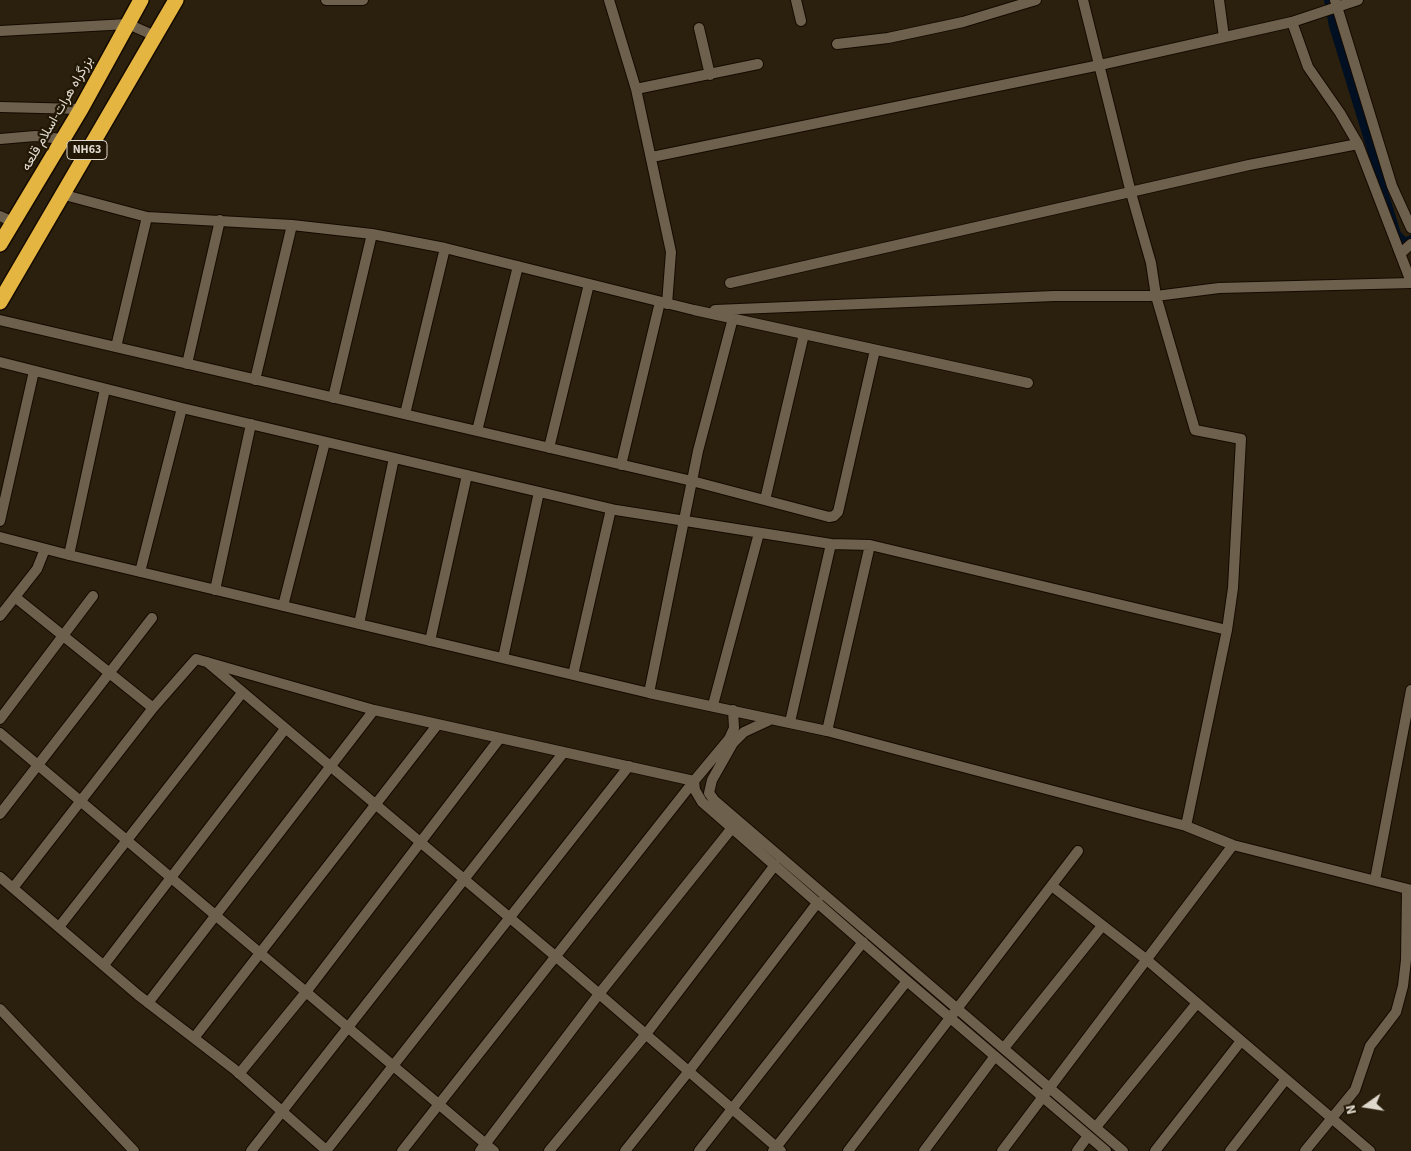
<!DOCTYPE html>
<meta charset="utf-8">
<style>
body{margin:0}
#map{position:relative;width:1411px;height:1151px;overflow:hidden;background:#2b200e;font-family:"Source Sans 3",sans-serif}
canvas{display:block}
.north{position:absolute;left:1341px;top:1081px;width:50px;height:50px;-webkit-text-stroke:4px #221705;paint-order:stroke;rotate:257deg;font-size:14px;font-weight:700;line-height:20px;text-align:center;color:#dfd8cd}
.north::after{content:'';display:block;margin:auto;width:18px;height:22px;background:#dfd8cd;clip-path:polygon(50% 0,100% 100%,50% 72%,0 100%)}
</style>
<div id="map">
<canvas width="1411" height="1151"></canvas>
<div class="north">N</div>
</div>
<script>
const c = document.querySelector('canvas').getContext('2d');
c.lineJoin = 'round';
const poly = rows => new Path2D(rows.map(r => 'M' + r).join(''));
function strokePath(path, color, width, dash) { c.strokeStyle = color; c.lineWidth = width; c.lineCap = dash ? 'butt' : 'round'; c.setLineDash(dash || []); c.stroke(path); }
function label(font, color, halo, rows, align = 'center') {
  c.font = font + ' "Source Sans 3",Vazirmatn,sans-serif'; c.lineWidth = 4.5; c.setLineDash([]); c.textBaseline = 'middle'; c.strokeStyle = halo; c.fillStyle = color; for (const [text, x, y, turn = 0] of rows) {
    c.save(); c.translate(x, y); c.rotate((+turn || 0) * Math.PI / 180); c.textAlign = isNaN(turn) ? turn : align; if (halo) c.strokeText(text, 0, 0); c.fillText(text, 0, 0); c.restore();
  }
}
const canal = poly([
 [1328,0,1333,26,1397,234,1405,242,1411,239]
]);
const minor = poly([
 [326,0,363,0],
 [609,0,636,89,671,252,667,304],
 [796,0,801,21],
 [1083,0,1131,193,1151,263,1156,296,1195,430,1241,439,1233,588,1227,630,1186,826],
 [1219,0,1224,37],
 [1335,0,1392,186,1411,228],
 [1292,22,1308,67,1340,113,1358,144,1411,282],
 [699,28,710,75],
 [0,31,128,24,155,36],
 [837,44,888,38,963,22,1036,0],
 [636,89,758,64],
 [0,107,81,109],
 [0,139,35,136,62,139],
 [652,157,1100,65,1292,22,1358,0],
 [61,194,147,217,292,225,372,234,445,248,694,310,1028,383],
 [0,216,13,222],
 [1401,253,1411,244],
 [730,283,1249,165,1358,144],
 [715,310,1054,296,1156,296,1219,288,1411,283],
 [0,320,692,481,829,517,834,516,838,512,875,350],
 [116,347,147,217],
 [0,362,182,408,616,510,831,544,870,545,1227,630],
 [187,364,220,220],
 [255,380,292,225],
 [333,398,372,234],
 [405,414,445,248],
 [477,431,518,266],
 [549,448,589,284],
 [621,465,660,302],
 [765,500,804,334],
 [0,521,34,371],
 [0,537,69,555,649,693,827,731,1186,826,1233,845,1411,890],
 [69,555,105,389],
 [140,572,182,408],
 [215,590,251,424],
 [15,597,153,708],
 [283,606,325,442],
 [0,616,37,569,45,549],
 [359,624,394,458],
 [430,641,467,475],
 [503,658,539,492],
 [207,662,561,961,781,1151],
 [573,675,611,509],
 [649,693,698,451,733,318],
 [713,705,759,533],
 [733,710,734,728,729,739,694,781,695,790,702,802,907,981,1106,1151],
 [0,719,93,596],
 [772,719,744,732,733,743,712,780,709,793,714,800,1123,1151],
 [790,722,831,544],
 [827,731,870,545],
 [0,733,494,1151],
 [0,814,152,618],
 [0,877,138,995,234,1069,327,1151],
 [1375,880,1411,690],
 [1052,886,1147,960,1370,1151],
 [13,888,153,708,196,659,374,710,694,781,402,1151],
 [59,927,242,693],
 [104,965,285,729],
 [148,1003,374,710],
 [0,1009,134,1151],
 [194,1038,438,724],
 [1004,1048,1102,926],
 [239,1074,306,992,500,738],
 [1096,1127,1197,1003],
 [251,1151,564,752],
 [326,1151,629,766],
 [480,1151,599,994,732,828],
 [549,1151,646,1034,775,865],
 [625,1151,689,1071,818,902],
 [699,1151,863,942],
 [773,1151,907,981],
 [848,1151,1078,851],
 [924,1151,995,1056],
 [1002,1151,1233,845],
 [1077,1151,1088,1136],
 [1155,1151,1241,1041],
 [1230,1151,1286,1079],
 [1305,1151,1355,1090,1370,1046,1396,1012,1403,986,1406,960,1407,889]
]);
const highway = poly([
 [0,244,81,109,141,0],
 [0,302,176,0]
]);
const shields = [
 [87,150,40]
];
const shieldNames = [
 ["NH63",87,150]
];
const streetNames = [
 ["بزرگراه هرات-اسلام قلعه",58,114,-60]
];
strokePath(canal, '#010f22', 8);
strokePath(minor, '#140a00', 12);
strokePath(highway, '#140a00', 18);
strokePath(minor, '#6d604c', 10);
strokePath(highway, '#e5b541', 15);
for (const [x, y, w] of shields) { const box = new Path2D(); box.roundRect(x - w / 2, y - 9.5, w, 19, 4); c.fillStyle = '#221705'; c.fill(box); strokePath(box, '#dfd8cd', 1); }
label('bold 12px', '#dfd8cd', null, shieldNames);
label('14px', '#dfd8cd', '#221705', streetNames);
</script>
